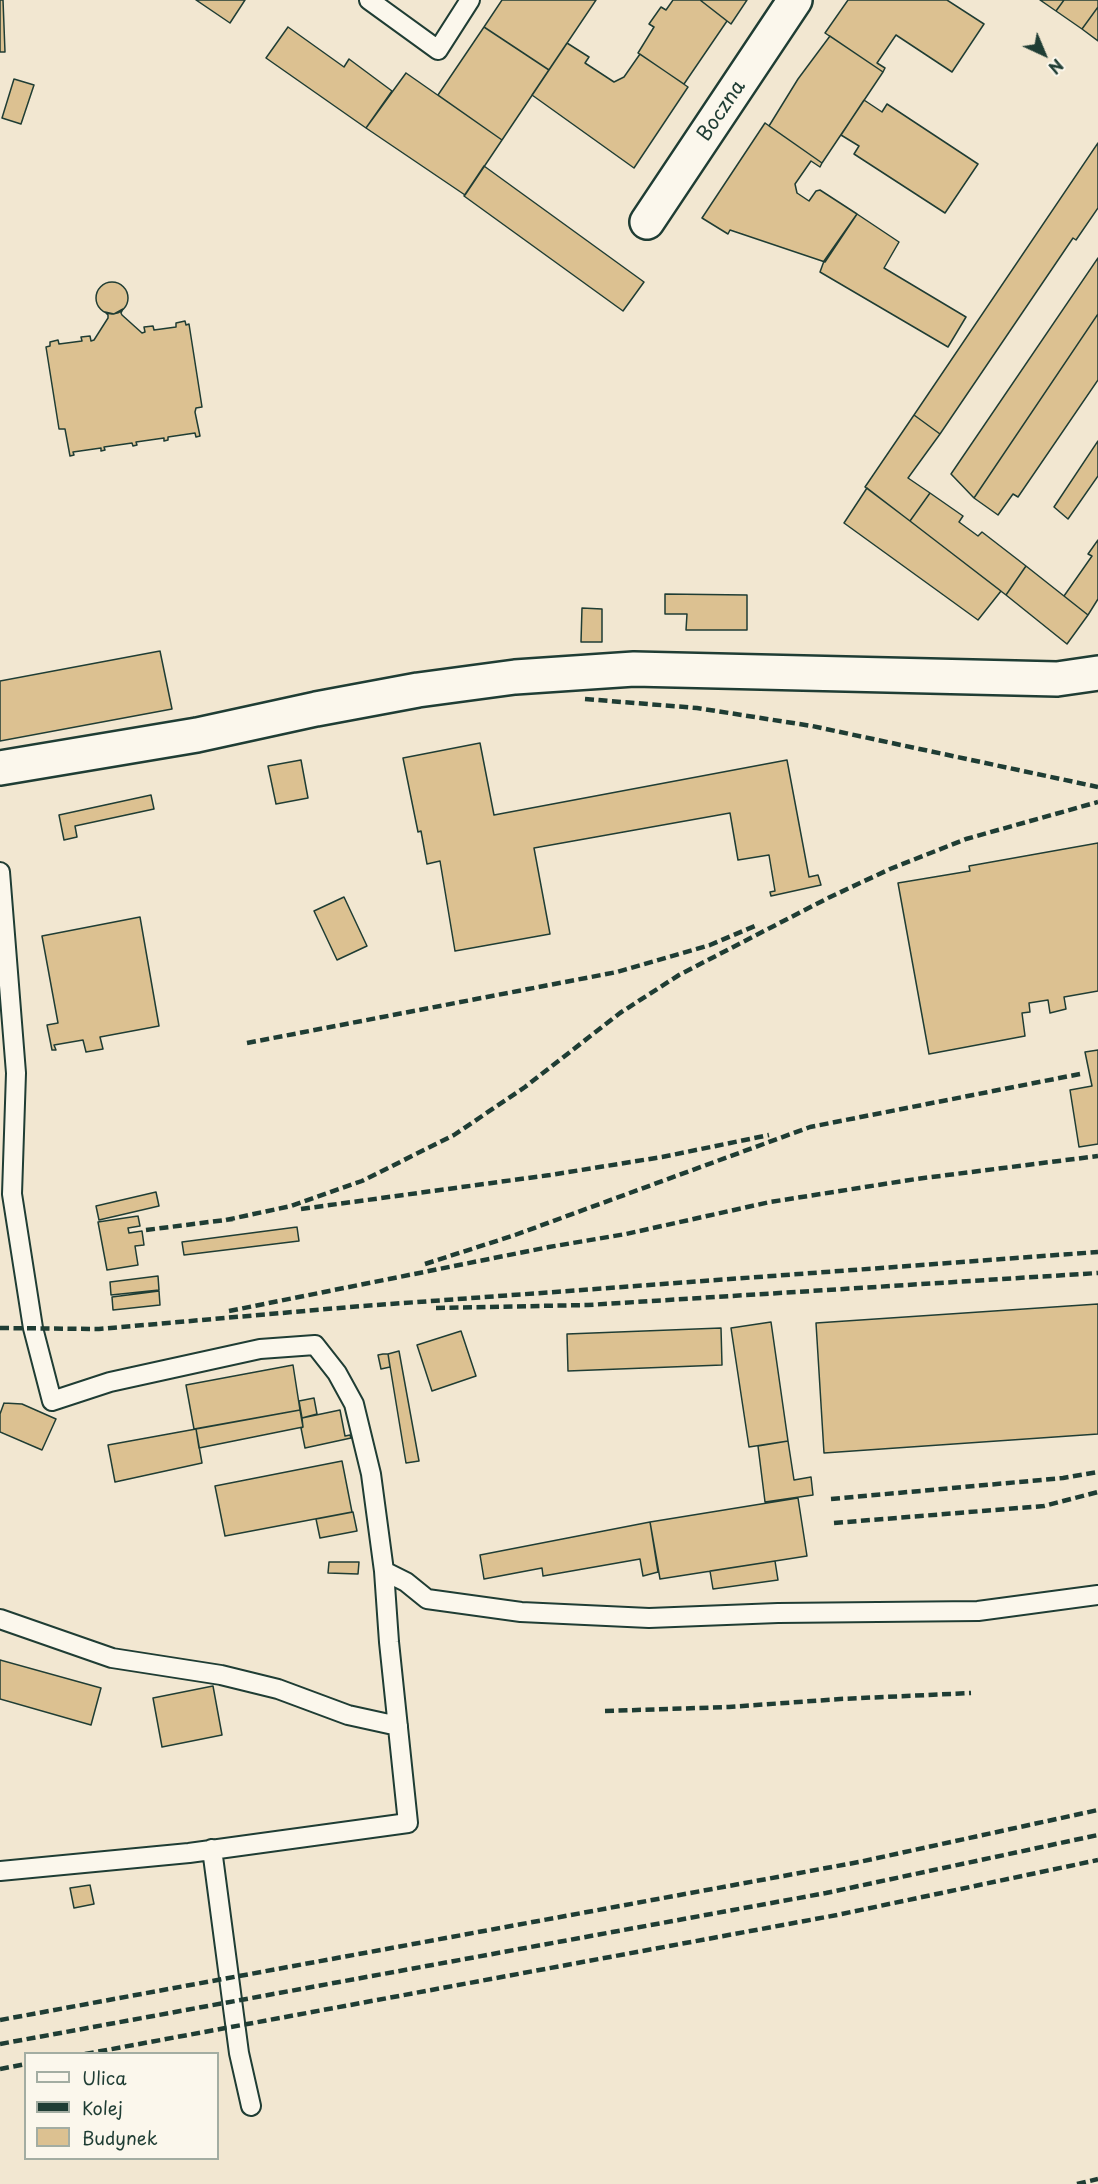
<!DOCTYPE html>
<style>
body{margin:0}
#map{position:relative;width:1098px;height:2184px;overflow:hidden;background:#f2e7d1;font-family:"Playpen Sans",sans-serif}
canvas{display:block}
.legend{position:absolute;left:24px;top:2052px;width:195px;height:108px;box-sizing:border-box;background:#fbf7ec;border:2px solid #a3ada2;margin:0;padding:8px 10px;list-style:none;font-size:18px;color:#1f3d34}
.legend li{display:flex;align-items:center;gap:12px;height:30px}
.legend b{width:30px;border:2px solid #a3ada2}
.north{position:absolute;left:1014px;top:24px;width:60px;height:60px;-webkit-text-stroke:4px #fbf7ec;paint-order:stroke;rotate:136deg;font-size:16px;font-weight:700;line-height:24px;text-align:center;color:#1f3d34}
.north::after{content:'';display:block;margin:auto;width:21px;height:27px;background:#1f3d34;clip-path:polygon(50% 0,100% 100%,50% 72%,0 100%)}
</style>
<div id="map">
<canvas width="1098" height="2184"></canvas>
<ul class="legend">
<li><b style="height:8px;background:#fbf7ec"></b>Ulica</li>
<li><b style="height:8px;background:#1f3d34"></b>Kolej</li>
<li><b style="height:16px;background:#dcc191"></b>Budynek</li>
</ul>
<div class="north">N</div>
</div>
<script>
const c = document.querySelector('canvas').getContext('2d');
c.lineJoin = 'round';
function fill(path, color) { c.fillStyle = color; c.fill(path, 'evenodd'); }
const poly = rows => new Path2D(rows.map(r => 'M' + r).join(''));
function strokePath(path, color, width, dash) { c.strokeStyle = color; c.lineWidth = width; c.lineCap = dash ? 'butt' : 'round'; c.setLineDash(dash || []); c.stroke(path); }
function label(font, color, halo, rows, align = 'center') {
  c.font = font + ' "Playpen Sans",sans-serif'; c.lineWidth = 5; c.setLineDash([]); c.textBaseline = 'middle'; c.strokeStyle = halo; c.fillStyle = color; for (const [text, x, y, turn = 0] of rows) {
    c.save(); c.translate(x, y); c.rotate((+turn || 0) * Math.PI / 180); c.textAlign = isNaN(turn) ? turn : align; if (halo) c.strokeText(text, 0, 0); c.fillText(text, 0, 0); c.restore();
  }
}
const building = poly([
 [0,0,3,0,5,52,0,52,0,0],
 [196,0,245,0,230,23,196,0],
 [502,0,596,0,549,70,484,27,502,0],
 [673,0,700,0,727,21,684,84,638,53,654,27,649,24,661,7,666,10,673,0],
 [700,0,747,0,731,24,700,0],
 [848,0,947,0,984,24,952,72,896,35,877,63,885,68,883,72,825,33,848,0],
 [1040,0,1064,0,1056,11,1040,0],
 [1064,0,1098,0,1098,7,1082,29,1056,11,1064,0],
 [1098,7,1098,41,1082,29,1098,7],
 [288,27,344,67,349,59,392,91,366,128,266,58,288,27],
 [484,27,549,70,502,140,438,95,484,27],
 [830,36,883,72,822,163,769,126,798,79,830,36],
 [567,43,589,57,585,63,614,82,624,77,640,54,688,87,634,168,532,95,567,43],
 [406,73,502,140,465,195,366,128,406,73],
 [14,79,34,85,21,124,2,118,14,79],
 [864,100,882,112,887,104,978,164,945,213,854,154,859,146,841,135,864,100],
 [765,123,822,163,820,167,811,161,795,184,797,193,809,201,816,191,820,190,857,214,825,262,730,230,728,234,702,218,765,123],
 [1098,143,1098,208,1076,240,1073,238,940,434,914,415,1098,143],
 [484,166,644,282,623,311,464,196,484,166],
 [857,214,899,242,884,268,966,317,948,347,820,272,824,261,857,214],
 [1098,258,1098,314,974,498,951,474,1098,258],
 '96 298a16 16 0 1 1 32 0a16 16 0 1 1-32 0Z',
 [123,309,121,313,122,315,142,333,145,332,144,327,153,326,154,330,176,327,176,323,185,321,186,325,189,324,202,407,196,408,195,412,200,436,196,437,195,433,168,437,168,440,164,441,164,438,136,442,137,445,133,446,132,443,104,447,105,450,101,451,101,448,73,452,74,455,70,456,65,429,59,429,46,347,50,346,50,342,58,340,59,344,82,341,81,337,90,336,91,341,94,340,108,318,108,315,105,312,114,314,123,309],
 [1098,314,1098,380,1018,497,1013,494,998,515,974,498,1098,314],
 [914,415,940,434,908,478,930,493,910,521,865,487,914,415],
 [1098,441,1098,476,1068,519,1054,507,1098,441],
 [867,488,1001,591,978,620,844,523,867,488],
 [930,493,963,516,959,522,978,536,982,532,1026,566,1006,595,910,521,930,493],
 [1098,540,1098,599,1088,615,1064,596,1092,556,1088,554,1098,540],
 [1026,566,1088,615,1067,644,1006,595,1026,566],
 [665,594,747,595,747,630,686,630,687,614,665,614,665,594],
 [582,608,602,609,602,642,581,642,582,608],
 [160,651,172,709,0,741,0,681,160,651],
 [480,743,494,815,787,760,809,877,818,875,821,885,771,896,770,892,775,891,769,855,738,860,730,813,534,848,550,934,455,951,440,861,427,864,421,831,418,832,403,758,480,743],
 [301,760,308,798,276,804,268,766,301,760],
 [151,795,154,809,75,826,77,837,64,840,59,815,151,795],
 [1098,843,1098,991,1064,997,1066,1009,1050,1013,1048,1000,1029,1003,1030,1012,1022,1013,1025,1036,929,1054,898,883,970,871,969,866,1098,843],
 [344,897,367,946,337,960,314,911,344,897],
 [140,917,159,1026,100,1037,103,1049,86,1052,83,1040,54,1045,56,1050,52,1050,47,1025,58,1023,42,936,140,917],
 [1098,1050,1098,1144,1079,1147,1070,1090,1092,1086,1085,1052,1098,1050],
 [156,1192,159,1206,99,1220,96,1206,156,1192],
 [138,1216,140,1226,128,1228,129,1233,142,1231,144,1245,135,1246,138,1265,107,1270,98,1222,138,1216],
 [297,1227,299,1241,184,1255,182,1242,297,1227],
 [158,1276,159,1290,111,1295,110,1282,158,1276],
 [159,1291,160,1305,113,1310,112,1297,159,1291],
 [1098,1304,1098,1434,824,1453,816,1323,1098,1304],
 [771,1322,788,1441,749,1447,731,1328,771,1322],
 [721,1328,722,1365,568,1371,567,1334,721,1328],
 [461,1331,476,1376,432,1391,417,1345,461,1331],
 [399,1351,419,1461,406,1463,388,1354,399,1351],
 [383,1354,388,1354,390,1367,381,1369,378,1355,383,1354],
 [293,1365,300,1410,194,1429,186,1385,293,1365],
 [314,1398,317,1414,302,1418,299,1401,314,1398],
 [4,1403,22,1404,56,1419,42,1450,0,1432,0,1414,4,1403],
 [300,1410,303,1427,199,1448,196,1429,300,1410],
 [340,1410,345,1436,350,1435,351,1438,305,1448,301,1428,303,1427,302,1418,340,1410],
 [196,1429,202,1463,115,1482,108,1445,196,1429],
 [788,1441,794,1480,811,1477,813,1495,765,1502,758,1446,788,1441],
 [342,1461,352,1512,225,1536,215,1486,342,1461],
 [798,1498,807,1556,660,1579,650,1522,798,1498],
 [353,1512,357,1531,320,1538,316,1519,353,1512],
 [650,1522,658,1572,643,1576,640,1559,543,1576,542,1568,484,1579,480,1555,650,1522],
 [775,1561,778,1580,713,1589,710,1571,775,1561],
 [329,1562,359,1562,358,1574,328,1573,329,1562],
 [0,1660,101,1688,91,1725,0,1699,0,1660],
 [213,1686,222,1735,162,1747,153,1698,213,1686],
 [90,1885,94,1904,74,1908,70,1888,90,1885]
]);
const service = poly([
 [369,0,438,50,470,0],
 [0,872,16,1073,12,1194,33,1328,52,1401,110,1382,260,1349,315,1345,337,1373,354,1404,371,1474,384,1571,389,1642,408,1823,189,1853,0,1871],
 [384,1571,406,1582,427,1599,521,1612,649,1618,778,1613,978,1611,1098,1595],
 [0,1619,112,1658,221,1675,278,1689,348,1715,398,1726],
 [212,1849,239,2053,251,2106]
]);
const minor = poly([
 [647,222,795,0],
 [0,768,197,735,316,709,418,690,515,677,634,669,1057,679,1098,673]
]);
const rail = poly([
 [585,699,697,708,812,726,1098,787],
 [247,1043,617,972,710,945,755,926],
 [301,1209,550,1175,662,1157,769,1135],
 [226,1220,291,1206,362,1181,454,1135,525,1087,620,1013,679,975,828,898,890,869,966,839,1098,802],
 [146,1230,233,1219],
 [425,1264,515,1235,810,1127,1080,1074],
 [436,1308,588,1305,1098,1273],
 [229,1311,549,1247,626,1234,770,1202,916,1179,1098,1156],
 [0,1328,99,1329,350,1307,1098,1252],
 [831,1499,1063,1478,1098,1472],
 [834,1523,1044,1506,1098,1492],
 [605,1711,729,1707,840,1699,971,1693],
 [0,2020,859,1862,1098,1810],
 [0,2044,826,1893,1098,1835],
 [85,2054,837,1915,1098,1860],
 [0,2069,26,2064],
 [1077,2184,1098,2179]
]);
const streetNames = [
 ["Boczna",722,111,-56]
];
fill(building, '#dcc191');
strokePath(building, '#1f3d34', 1.5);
strokePath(service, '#1f3d34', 22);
strokePath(minor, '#1f3d34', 38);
strokePath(service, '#fbf7ec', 18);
strokePath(minor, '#fbf7ec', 33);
strokePath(rail, '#1f3d34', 4.5, [9, 4.5]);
label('20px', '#1f3d34', '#fbf7ec', streetNames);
</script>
